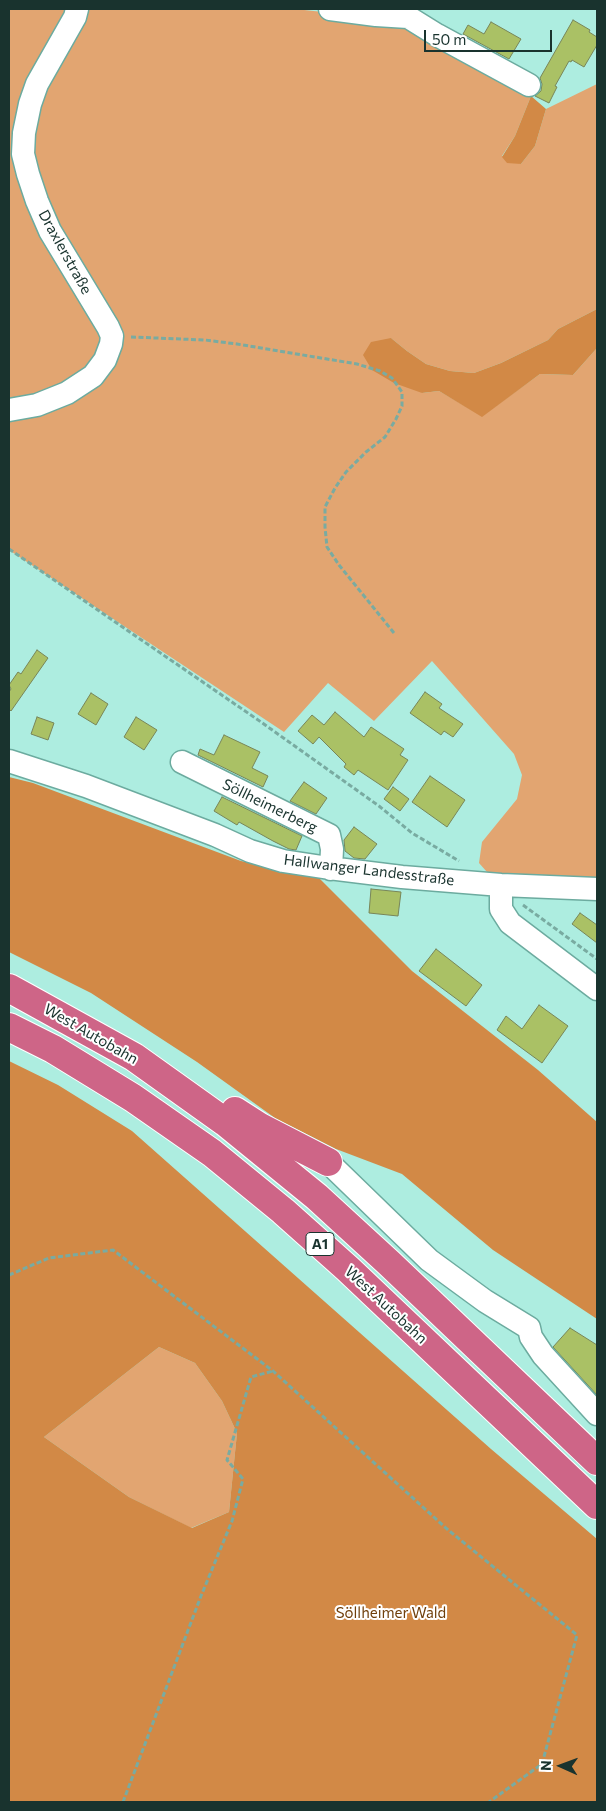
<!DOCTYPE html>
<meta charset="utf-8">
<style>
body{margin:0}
#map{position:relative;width:606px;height:1811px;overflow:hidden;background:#adede0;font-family:Commissioner,sans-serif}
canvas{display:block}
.frame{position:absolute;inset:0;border:10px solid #19332e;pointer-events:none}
.north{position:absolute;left:536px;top:1741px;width:50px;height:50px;-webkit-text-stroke:4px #fff;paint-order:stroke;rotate:272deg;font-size:14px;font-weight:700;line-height:20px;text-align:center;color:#19332e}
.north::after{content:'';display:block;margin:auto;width:18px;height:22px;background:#19332e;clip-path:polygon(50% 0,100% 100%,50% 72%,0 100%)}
.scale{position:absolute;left:424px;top:30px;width:128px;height:22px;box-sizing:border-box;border:2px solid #19332e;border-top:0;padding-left:6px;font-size:15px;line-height:18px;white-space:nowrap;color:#19332e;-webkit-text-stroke:4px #fff;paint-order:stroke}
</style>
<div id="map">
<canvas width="606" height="1811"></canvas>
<div class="frame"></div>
<div class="north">N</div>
<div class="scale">50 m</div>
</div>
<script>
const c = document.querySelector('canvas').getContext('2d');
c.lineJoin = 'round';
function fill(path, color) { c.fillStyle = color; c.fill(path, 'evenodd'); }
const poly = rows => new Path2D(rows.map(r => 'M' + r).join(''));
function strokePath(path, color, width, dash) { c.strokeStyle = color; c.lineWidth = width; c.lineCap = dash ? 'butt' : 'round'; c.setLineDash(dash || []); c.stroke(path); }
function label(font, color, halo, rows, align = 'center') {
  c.font = font + ' Commissioner,sans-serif'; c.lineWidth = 4; c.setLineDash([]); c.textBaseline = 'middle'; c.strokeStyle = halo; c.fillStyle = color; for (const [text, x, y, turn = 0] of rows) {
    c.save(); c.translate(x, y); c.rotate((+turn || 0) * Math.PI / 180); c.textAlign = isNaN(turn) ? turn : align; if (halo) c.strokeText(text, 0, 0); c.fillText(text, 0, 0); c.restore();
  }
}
const green = poly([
 [9,9,295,9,397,20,531,96,515,136,502,156,521,164,535,146,546,109,597,84,597,309,558,329,548,340,501,363,474,373,450,371,426,364,407,351,391,338,422,393,439,391,482,416,540,374,573,375,597,348,597,881,499,877,487,872,479,863,482,842,517,799,522,775,514,754,432,661,374,721,328,683,284,732,9,550],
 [159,1347,195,1363,222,1401,237,1433,229,1512,191,1528,129,1497,44,1437]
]);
const forest = poly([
 [531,96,546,109,535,146,521,164,507,163,502,157,515,136],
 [597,309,597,348,573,375,540,374,482,417,439,391,422,393,394,383,372,370,363,355,371,342,391,338,407,351,426,364,450,371,474,373,501,363,548,340,558,329],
 [9,777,33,783,241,861,318,877,412,971,538,1070,597,1122,597,1319,493,1250,402,1174,336,1149,275,1118,197,1062,91,993,9,952],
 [9,1061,58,1085,132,1131,491,1449,597,1539,597,1802,9,1802],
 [159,1347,195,1363,222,1401,237,1433,229,1512,192,1528,129,1497,44,1437]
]);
const building = poly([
 [573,20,590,30,589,32,597,37,597,45,584,67,572,60,571,62,569,61,555,86,557,87,549,103,535,96,541,91,542,84,540,78,573,20],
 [491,22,521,39,509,59,463,34,468,25,484,34,491,22],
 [37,650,48,658,11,711,9,709,9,692,11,689,9,685,18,672,21,674,37,650],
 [425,692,442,704,439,708,463,724,453,737,444,731,441,735,410,713,425,692],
 [91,693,108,704,96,725,78,714,91,693],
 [335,712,364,737,371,727,404,749,400,755,408,760,388,790,358,770,354,775,344,767,346,764,319,737,313,744,298,731,312,715,324,725,335,712],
 [37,717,54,723,48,740,31,734,37,717],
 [136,717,157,730,144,750,124,737,136,717],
 [224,735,260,752,252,768,268,776,263,787,198,755,200,749,214,755,224,735],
 [430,776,465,800,447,827,412,802,430,776],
 [304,782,327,798,316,814,290,801,304,782],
 [393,787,409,799,400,811,384,799,393,787],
 [222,797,302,836,296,850,289,849,273,841,239,822,237,825,214,811,222,797],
 [354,827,377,844,365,859,354,858,345,851,344,840,354,827],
 [371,889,401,892,398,916,369,913,371,889],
 [580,913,597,925,597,943,572,924,580,913],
 [436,949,482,985,466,1006,419,971,436,949],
 [539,1005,568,1026,542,1063,497,1030,506,1016,522,1029,539,1005],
 [570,1328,597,1345,597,1395,553,1347,570,1328]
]);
const path = poly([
 [131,337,205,340,237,344,357,364,380,371,392,378,402,392,402,406,396,419,385,437,366,452,346,472,335,488,325,507,325,527,327,547,339,565,394,633],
 [9,549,261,722,379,806,412,833,459,861],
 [523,905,597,959],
 [9,1275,49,1258,113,1250,273,1371,447,1529,577,1635,542,1764,489,1802],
 [123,1802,201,1596,232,1521,243,1479,227,1460,251,1377,273,1371]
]);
const minor = poly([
 [330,9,376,15,408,17,437,35,529,85],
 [9,410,37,405,67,393,93,376,105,360,111,344,112,336,108,327,50,231,37,201,28,174,23,154,24,133,30,104,37,84,75,17,77,9],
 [9,761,86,786,215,835,250,851,283,861,329,868,402,877,501,885,597,889],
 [182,762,329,835,332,849,331,869],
 [501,885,501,909,510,923,597,989],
 [328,1162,429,1260,485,1301,529,1328,531,1337,543,1355,597,1414]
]);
const highway = poly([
 [9,988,134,1057,225,1122,317,1197,389,1263,597,1461],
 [9,1027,53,1049,133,1098,212,1153,283,1211,348,1269,597,1505],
 [235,1111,260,1127,328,1162]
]);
const shields = [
 [320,1244,28]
];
const shieldNames = [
 ["A1",320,1244]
];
const streetNames = [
 ["Draxlerstraße",65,252,61],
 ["Söllheimerberg",270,806,26],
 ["Hallwanger Landesstraße",369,870,7],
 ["West Autobahn",91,1034,30],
 ["West Autobahn",386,1305,43]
];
const parkNames = [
 ["Söllheimer Wald",391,1613]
];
fill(green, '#e2a571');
fill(forest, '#d28946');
fill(building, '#aac165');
strokePath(building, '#788558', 1);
strokePath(minor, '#6cab9f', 25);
strokePath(highway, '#fff', 30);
strokePath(path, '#79aba1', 3, [5, 2.5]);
strokePath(minor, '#fff', 22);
strokePath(highway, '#ce6587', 28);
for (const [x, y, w] of shields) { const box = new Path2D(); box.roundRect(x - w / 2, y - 11.5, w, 23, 4); c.fillStyle = '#fff'; c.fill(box); strokePath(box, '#19332e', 1); }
label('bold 14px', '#19332e', null, shieldNames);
label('15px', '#19332e', '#fff', streetNames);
label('15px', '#703f0b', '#fff', parkNames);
</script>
